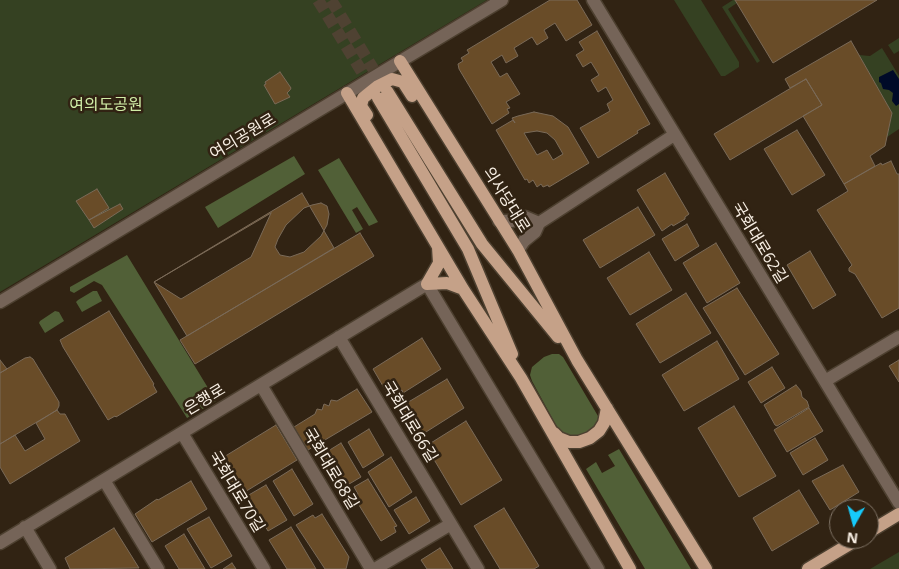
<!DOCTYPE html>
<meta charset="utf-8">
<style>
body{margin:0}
#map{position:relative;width:899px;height:569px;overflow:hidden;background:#312313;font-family:"Open Sans",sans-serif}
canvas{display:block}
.north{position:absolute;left:829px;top:499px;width:50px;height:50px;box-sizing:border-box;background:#312313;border:1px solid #817567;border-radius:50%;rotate:187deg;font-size:14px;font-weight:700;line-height:20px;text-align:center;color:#f8efe4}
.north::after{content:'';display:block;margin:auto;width:18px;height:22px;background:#16cafb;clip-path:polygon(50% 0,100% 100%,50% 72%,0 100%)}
</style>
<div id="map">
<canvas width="899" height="569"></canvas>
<div class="north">N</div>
</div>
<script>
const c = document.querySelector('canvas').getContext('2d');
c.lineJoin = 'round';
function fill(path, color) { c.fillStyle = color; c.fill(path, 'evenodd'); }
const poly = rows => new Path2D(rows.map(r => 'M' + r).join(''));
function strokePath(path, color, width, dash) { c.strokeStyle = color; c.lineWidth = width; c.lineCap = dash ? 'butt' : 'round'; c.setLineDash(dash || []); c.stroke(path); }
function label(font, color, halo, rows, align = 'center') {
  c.font = font + ' "Open Sans","Noto Sans KR",sans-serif'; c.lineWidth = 5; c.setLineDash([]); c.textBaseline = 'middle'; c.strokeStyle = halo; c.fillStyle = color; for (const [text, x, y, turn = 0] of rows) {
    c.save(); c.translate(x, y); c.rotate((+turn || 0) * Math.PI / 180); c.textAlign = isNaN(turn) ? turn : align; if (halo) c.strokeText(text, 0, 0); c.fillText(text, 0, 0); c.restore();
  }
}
const green = poly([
 [0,0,487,0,0,292],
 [674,0,701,0,739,62,739,67,725,76,721,76],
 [733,0,735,0,737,3,728,9,760,61,757,63,722,7],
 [899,38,899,51,894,54,888,45],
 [882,48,899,76,899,129,887,137,892,113,859,55,870,56],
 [899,552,899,569,870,569]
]);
const forest = poly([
 [294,156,305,174,218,228,205,207],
 [339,158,378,222,369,226,357,207,352,210,363,229,356,233,318,170],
 [127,255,216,401,187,418,102,285,94,281,74,293,70,291,70,287],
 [93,291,97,291,102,301,82,312,76,302,78,300],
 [55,311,59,312,64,321,45,333,39,323,40,321],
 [552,354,559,354,563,357,598,416,598,424,583,436,567,437,558,429,532,381,530,375,532,367,544,357],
 [619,449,691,569,645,569,586,469,596,462,602,473,615,466,608,455]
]);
const water = poly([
 [893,70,899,79,899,104,896,106,892,101,893,93,889,90,883,89,881,83,879,82,879,77]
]);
const building = poly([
 [550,0,577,0,592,25,566,41,555,23,544,30,548,38,537,45,532,37,514,48,518,56,506,63,502,55,491,62,500,77,507,73,520,94,506,102,510,108,507,109,509,113,492,124,459,69,458,64,463,61,461,58,469,53,467,50,550,0],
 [735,0,877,0,773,63,735,0],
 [597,31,650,124,637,131,638,133,598,158,580,128,610,111,607,104,613,100,606,87,598,92,591,80,599,75,591,62,583,67,576,55,584,50,579,42,597,31],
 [851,41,892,113,885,146,870,156,875,166,844,184,803,116,822,105,806,79,790,88,785,79,851,41],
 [280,72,291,88,290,90,287,93,290,97,275,104,264,85,266,84,265,82,280,72],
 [806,79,822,105,730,160,714,134,806,79],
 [534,112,553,116,568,127,589,163,549,187,548,185,543,187,541,184,537,187,533,180,529,183,527,179,525,180,496,130,513,120,515,123,512,118,518,116,534,112],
 [537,131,547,133,555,140,563,154,553,160,547,150,537,155,524,133,537,131],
 [797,130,825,175,792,195,764,149,797,130],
 [891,161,897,174,899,174,899,308,882,318,855,274,849,271,849,268,852,265,817,210,848,191,844,184,881,163,882,165,891,161],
 [665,173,689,214,685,217,685,219,673,226,672,224,662,231,637,190,665,173],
 [97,189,109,208,89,220,76,201,97,189],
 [302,193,334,248,187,336,154,282,302,193],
 [321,203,327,206,329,214,327,225,321,236,304,252,290,257,280,255,275,247,278,239,286,225,304,208,312,205,321,203],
 [120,204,123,209,94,228,89,220,120,204],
 [638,207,655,235,600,268,583,240,638,207],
 [271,213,251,257,181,299,154,282,271,213],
 [687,224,699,246,675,261,662,239,687,224],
 [360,233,374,256,195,364,180,340,360,233],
 [716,243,740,283,707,303,683,263,716,243],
 [810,251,836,295,813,309,787,265,810,251],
 [649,252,672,290,630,315,607,278,649,252],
 [737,288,779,354,745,375,703,308,737,288],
 [686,293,711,333,660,363,636,324,686,293],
 [109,311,154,384,153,385,157,392,116,417,115,416,108,420,63,347,60,340,109,311],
 [422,338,441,369,403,393,402,390,390,398,373,369,422,338],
 [717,341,739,379,684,411,662,375,717,341],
 [30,357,33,359,59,402,59,406,57,410,0,444,0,373,25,358,30,357],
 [0,360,7,369,0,373,0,360],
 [899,360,899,382,889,366,899,360],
 [772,367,785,388,761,403,748,382,772,367],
 [447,379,464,408,418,437,400,407,447,379],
 [796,385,801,391,802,397,807,401,809,407,777,426,775,425,764,405,796,385],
 [357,389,372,412,308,450,294,427,315,414,317,409,322,410,324,404,329,406,331,400,337,401,357,389],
 [734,406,776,476,739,497,698,428,734,406],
 [809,408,823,431,787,452,774,430,809,408],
 [57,410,60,414,65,414,80,441,10,484,0,467,0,444,15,435,25,451,45,439,36,423,57,410],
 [466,421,502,480,461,505,426,446,466,421],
 [276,425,297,460,235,498,214,463,276,425],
 [369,429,384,455,363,468,348,442,369,429],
 [815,438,828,460,803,475,790,453,815,438],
 [341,443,361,477,344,487,330,466,328,468,320,456,341,443],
 [391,457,412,492,389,507,368,472,391,457],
 [843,465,859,492,830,510,812,481,843,465],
 [292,469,313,504,294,516,273,481,292,469],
 [368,479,397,526,394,527,396,532,381,541,354,497,358,494,354,487,368,479],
 [191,481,207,509,152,542,135,514,157,499,158,500,191,481],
 [266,485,287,520,268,531,247,496,266,485],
 [799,490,819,523,772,551,753,518,799,490],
 [416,497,430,521,409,534,394,510,416,497],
 [504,508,539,566,534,569,500,569,474,526,504,508],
 [322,514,349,557,346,569,325,569,296,525,313,515,315,518,322,514],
 [209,517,232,556,211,568,187,529,209,517],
 [291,527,316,569,287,569,269,540,291,527],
 [114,528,139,568,70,569,65,558,114,528],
 [184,534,205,569,179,569,165,546,184,534],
 [440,548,453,569,427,569,421,560,440,548],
 [232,563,236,569,223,569,232,563]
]);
const majorTunnel = poly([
 [318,0,373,90],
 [331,0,383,85]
]);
const minor = poly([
 [593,0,899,503],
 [499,221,512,221,525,217,539,223],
 [518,250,524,241,535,232,539,223,674,135],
 [0,302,502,0],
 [339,337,478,569],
 [825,381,899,337],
 [261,385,371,569],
 [182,433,264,569],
 [104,480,158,569],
 [25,527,50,569],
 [0,543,427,284,598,569],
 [375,569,451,524]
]);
const major = poly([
 [400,61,518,250,577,360,706,569],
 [387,91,482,244,558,337],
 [347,93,463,289,521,378,630,569],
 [378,98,468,249,512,354],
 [367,115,361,106,363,98,378,86,392,79,403,82,412,96],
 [427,284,439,263,438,247],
 [427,284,447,283,463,289],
 [554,433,559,438,569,442,579,442,590,438,599,431,604,423,607,408],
 [869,532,899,514],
 [808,569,858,539]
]);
const parkNames = [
 ["여의도공원",106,105]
];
const streetNames = [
 ["여의공원로",243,137,-31],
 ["의사당대로",506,200,58],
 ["국회대로62길",759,243,59],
 ["은행로",205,400,-31],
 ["국회대로66길",409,422,59],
 ["국회대로68길",330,469,59],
 ["국회대로70길",236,492,59]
];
fill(green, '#354122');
fill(forest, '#516037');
fill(water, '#000a28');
fill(building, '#694c28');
strokePath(building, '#7a6a58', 1);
strokePath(majorTunnel, '#4f4232', 12, [12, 6]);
strokePath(minor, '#4d4030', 15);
strokePath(major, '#4d4030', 15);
strokePath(minor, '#756458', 12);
strokePath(major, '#c5a188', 12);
label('16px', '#d0eca6', '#312313', parkNames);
label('16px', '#f8efe4', '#312313', streetNames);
</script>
